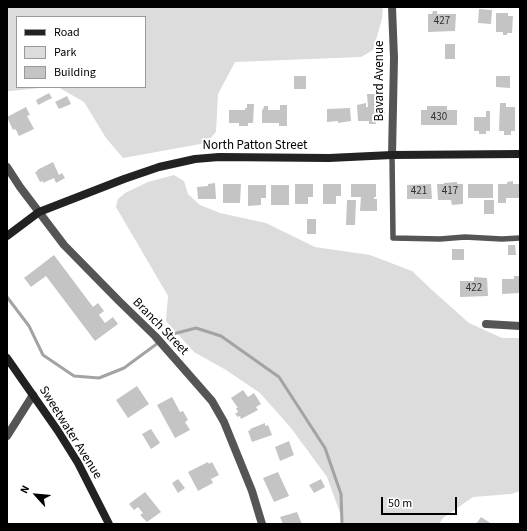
<!DOCTYPE html>
<style>
body{margin:0}
#map{position:relative;width:527px;height:531px;overflow:hidden;background:#fff;font-family:"Source Sans 3",sans-serif}
canvas{display:block}
.frame{position:absolute;inset:0;border:8px solid #000;pointer-events:none}
.legend{position:absolute;left:16px;top:16px;width:130px;height:72px;box-sizing:border-box;background:#fff;border:1px solid #999;margin:0;padding:5px 7px;list-style:none;font-size:12px;color:#000}
.legend li{display:flex;align-items:center;gap:8px;height:20px}
.legend b{width:20px;border:1px solid #999}
.north{position:absolute;left:16px;top:475px;width:40px;height:40px;-webkit-text-stroke:3px #fff;paint-order:stroke;rotate:297deg;font-size:11px;font-weight:700;line-height:16px;text-align:center;color:#000}
.north::after{content:'';display:block;margin:auto;width:14px;height:18px;background:#000;clip-path:polygon(50% 0,100% 100%,50% 72%,0 100%)}
.scale{position:absolute;left:381px;top:497px;width:76px;height:18px;box-sizing:border-box;border:2px solid #000;border-top:0;padding-left:5px;font-size:12px;line-height:14px;white-space:nowrap;color:#000;-webkit-text-stroke:3px #fff;paint-order:stroke}
</style>
<div id="map">
<canvas width="527" height="531"></canvas>
<div class="frame"></div>
<ul class="legend">
<li><b style="height:5px;background:#222"></b>Road</li>
<li><b style="height:11px;background:#dcdcdc"></b>Park</li>
<li><b style="height:11px;background:#c4c4c4"></b>Building</li>
</ul>
<div class="north">N</div>
<div class="scale">50 m</div>
</div>
<script>
const c = document.querySelector('canvas').getContext('2d');
c.lineJoin = 'round';
function fill(path, color) { c.fillStyle = color; c.fill(path, 'evenodd'); }
const poly = rows => new Path2D(rows.map(r => 'M' + r).join(''));
function strokePath(path, color, width, dash) { c.strokeStyle = color; c.lineWidth = width; c.lineCap = dash ? 'butt' : 'round'; c.setLineDash(dash || []); c.stroke(path); }
function label(font, color, halo, rows, align = 'center') {
  c.font = font + ' "Source Sans 3",sans-serif'; c.lineWidth = 4; c.setLineDash([]); c.textBaseline = 'middle'; c.strokeStyle = halo; c.fillStyle = color; for (const [text, x, y, turn = 0] of rows) {
    c.save(); c.translate(x, y); c.rotate((+turn || 0) * Math.PI / 180); c.textAlign = isNaN(turn) ? turn : align; if (halo) c.strokeText(text, 0, 0); c.fillText(text, 0, 0); c.restore();
  }
}
const green = poly([
 [7,7,383,7,382,19,373,50,361,57,235,62,218,94,216,132,206,143,123,158,106,138,84,102,58,87,145,87,145,17,17,17,17,87,50,87,11,91,7,91],
 [174,175,184,181,188,194,200,205,220,213,266,223,315,247,370,255,412,271,432,290,469,323,502,338,520,338,520,491,511,494,473,497,443,518,439,524,344,524,327,477,291,428,260,393,226,370,194,352,166,321,168,296,116,207,118,199,125,193,148,182]
]);
const stream = poly([
 [7,297,29,326,43,355,74,376,99,378,124,368,158,343],
 [173,334,196,328,221,336,279,377,325,448,341,494,342,524]
]);
const building = poly([
 [479,9,492,10,491,24,478,23],
 [433,11,437,11,437,14,456,14,455,31,428,32,428,14,432,14],
 [496,13,508,13,508,16,513,16,512,33,507,33,507,35,503,35,503,32,496,32],
 [445,44,455,44,455,59,445,59],
 [294,76,306,76,306,89,294,89],
 [496,76,510,76,510,88,496,87],
 [49,93,52,98,38,105,36,100],
 [367,94,375,94,376,108,385,108,385,114,376,114,376,124,369,124,369,121,358,121,357,105,366,103,366,107,368,107],
 [67,96,71,104,59,109,55,102],
 [500,103,506,103,506,107,515,107,515,131,511,131,511,135,504,135,504,131,499,131],
 [247,104,254,104,253,123,248,123,248,126,239,126,239,123,229,123,229,110,245,110,245,108,247,108],
 [280,105,287,105,287,126,279,126,279,123,262,123,262,109,263,110,264,106,268,106,268,110,280,110],
 [427,106,447,106,447,110,457,110,457,125,421,125,421,110,427,110],
 [26,107,30,115,27,116,34,129,19,136,16,130,15,129,13,130,7,117],
 [350,108,351,121,338,123,338,121,327,122,327,109],
 [486,111,490,111,490,131,486,131,486,134,479,134,479,131,474,131,474,117,486,117],
 [53,162,59,175,62,173,65,178,56,183,54,178,43,183,43,181,40,182,35,172,38,171,37,170],
 [513,181,513,184,520,184,520,198,506,198,506,203,498,203,498,184,507,184,507,182],
 [457,182,457,184,463,184,463,204,452,205,451,200,438,200,437,184,444,184,444,183],
 [215,183,216,199,198,199,197,187,208,186,208,184],
 [223,184,241,184,240,203,223,203],
 [295,184,313,184,313,197,308,197,308,204,295,204],
 [323,184,341,184,341,196,336,196,336,204,323,204],
 [351,184,376,184,376,197,374,197,374,199,377,199,377,211,360,211,361,197,351,197],
 [431,184,432,199,407,199,407,185],
 [468,184,493,184,493,198,468,198],
 [248,185,266,185,266,198,261,198,261,205,248,206],
 [271,185,289,185,289,205,271,205],
 [347,200,356,200,355,225,346,225],
 [484,200,494,200,494,214,484,214],
 [307,219,316,219,316,234,307,234],
 [508,245,515,245,516,255,508,255],
 [452,249,464,249,464,260,452,260],
 [54,255,93,307,98,303,104,311,99,315,105,323,113,317,118,324,95,341,46,276,31,287,24,278],
 [514,276,520,276,520,293,502,294,502,279,514,279],
 [474,277,487,278,488,296,460,297,460,281,474,281],
 [137,386,149,404,128,418,116,400],
 [243,390,248,397,254,393,261,404,256,407,258,410,241,419,240,416,238,417,235,414,238,412,236,408,238,408,231,398],
 [172,397,180,412,183,411,188,420,185,422,190,430,175,438,157,405],
 [265,423,265,426,268,425,272,435,252,442,248,431,251,430,250,429],
 [151,429,160,443,151,449,142,434],
 [289,441,294,455,280,461,275,447],
 [208,462,209,464,212,462,219,475,211,479,213,483,198,491,188,472],
 [278,472,289,496,274,502,263,478],
 [178,479,185,488,178,493,172,483],
 [321,479,325,487,314,493,309,485],
 [145,492,161,512,147,522,140,515,143,513,138,507,134,510,129,504],
 [297,512,302,524,283,524,280,517],
 [481,517,492,524,476,524]
]);
const lane = poly([
 [392,155,393,238,440,239,465,237,502,239,520,238]
]);
const street = poly([
 [392,155,394,58,392,7],
 [7,167,20,187,64,245,119,301,155,336,212,401,224,422,252,491,262,524],
 [486,324,520,326],
 [7,436,33,395]
]);
const secondary = poly([
 [7,236,39,212,124,179,159,167,195,159,219,157,329,158,392,155,520,154],
 [7,358,58,431,78,463,109,524]
]);
const numberNames = [
 ["427",442,22],
 ["430",439,118],
 ["421",419,192],
 ["417",450,192],
 ["422",474,289]
];
const streetNames = [
 ["Bavard Avenue",380,81,-90],
 ["North Patton Street",255,146],
 ["Branch Street",160,327,46],
 ["Sweetwater Avenue",70,433,58]
];
fill(green, '#dcdcdc');
strokePath(stream, '#a3a3a3', 3);
fill(building, '#c4c4c4');
strokePath(lane, '#555', 5.5);
strokePath(street, '#555', 8);
strokePath(secondary, '#222', 8);
label('11px', '#313131', null, numberNames);
label('13px', '#000', '#fff', streetNames);
</script>
